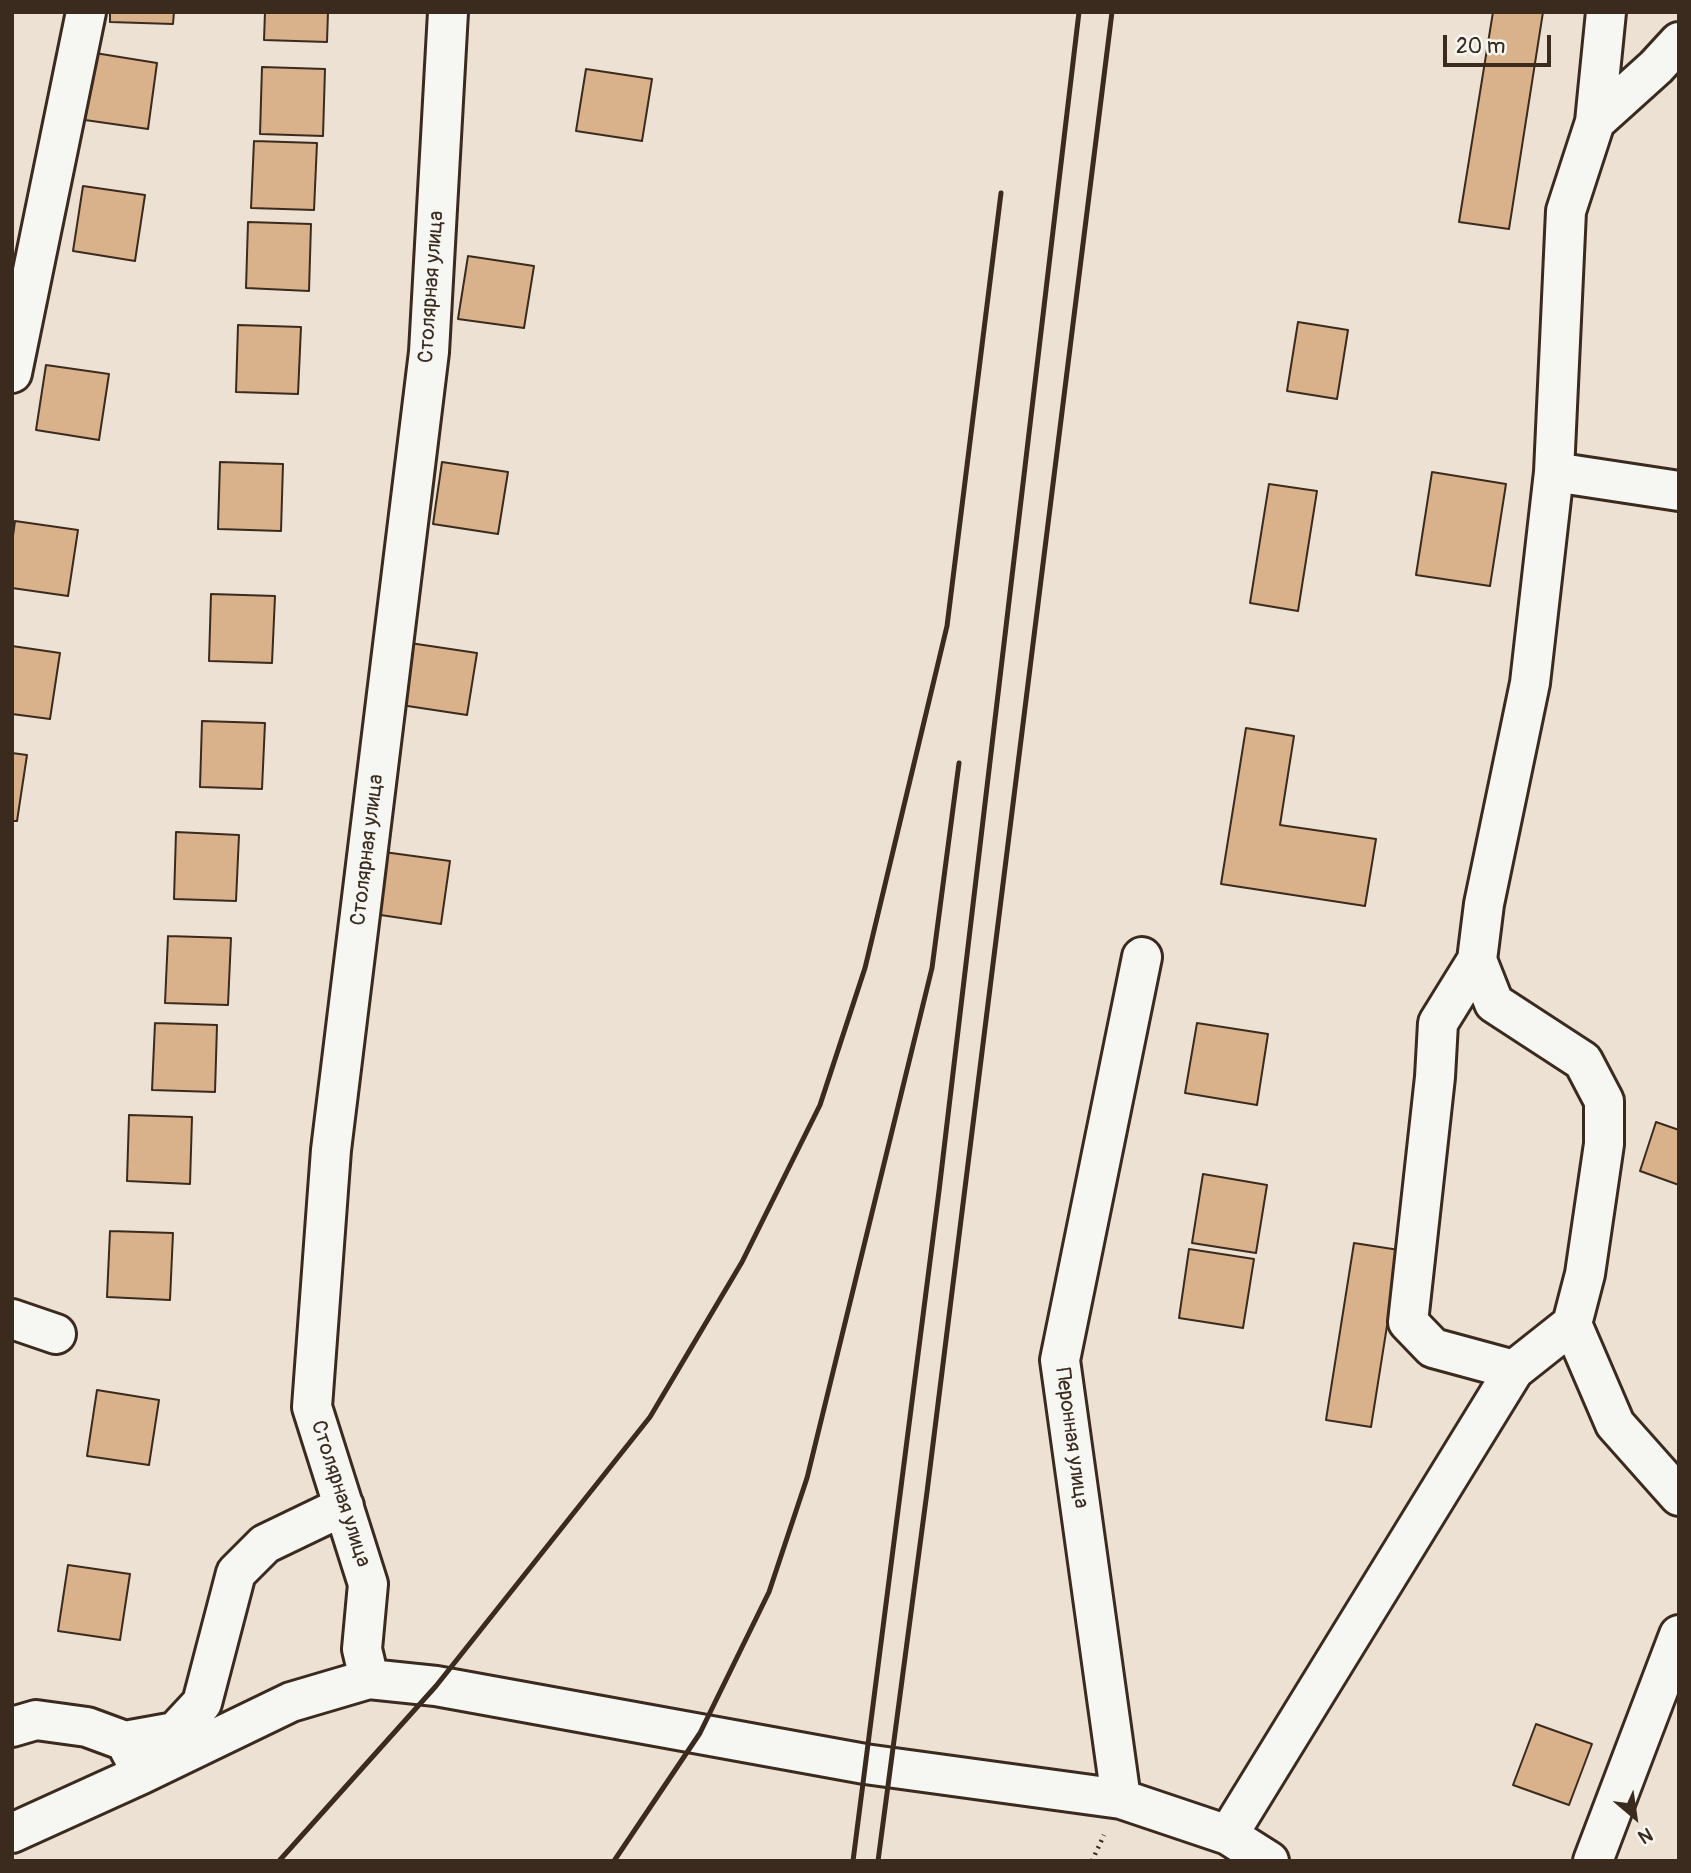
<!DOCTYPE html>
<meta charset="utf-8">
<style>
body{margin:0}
#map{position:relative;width:1691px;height:1873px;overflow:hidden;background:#ede1d3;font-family:Pangolin,sans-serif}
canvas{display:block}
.frame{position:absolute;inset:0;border:14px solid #3b2a1e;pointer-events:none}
.north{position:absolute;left:1600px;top:1782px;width:70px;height:70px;-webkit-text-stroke:5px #f6f6f2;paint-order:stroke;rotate:151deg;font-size:19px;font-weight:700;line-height:28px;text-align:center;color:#3b2a1e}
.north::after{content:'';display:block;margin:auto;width:24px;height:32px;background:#3b2a1e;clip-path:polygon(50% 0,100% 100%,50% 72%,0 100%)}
.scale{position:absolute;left:1443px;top:35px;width:108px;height:32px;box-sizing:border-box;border:4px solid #3b2a1e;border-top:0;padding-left:9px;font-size:21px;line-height:24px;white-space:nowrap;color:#3b2a1e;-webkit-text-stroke:5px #f6f6f2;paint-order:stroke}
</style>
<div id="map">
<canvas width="1691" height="1873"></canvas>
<div class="frame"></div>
<div class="north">N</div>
<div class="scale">20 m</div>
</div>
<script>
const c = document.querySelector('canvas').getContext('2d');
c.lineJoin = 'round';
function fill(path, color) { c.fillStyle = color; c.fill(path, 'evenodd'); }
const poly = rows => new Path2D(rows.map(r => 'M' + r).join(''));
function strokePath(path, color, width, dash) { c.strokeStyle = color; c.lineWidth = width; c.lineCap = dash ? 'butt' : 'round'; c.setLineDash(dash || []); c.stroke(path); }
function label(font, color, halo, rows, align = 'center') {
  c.font = font + ' Pangolin,sans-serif'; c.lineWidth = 5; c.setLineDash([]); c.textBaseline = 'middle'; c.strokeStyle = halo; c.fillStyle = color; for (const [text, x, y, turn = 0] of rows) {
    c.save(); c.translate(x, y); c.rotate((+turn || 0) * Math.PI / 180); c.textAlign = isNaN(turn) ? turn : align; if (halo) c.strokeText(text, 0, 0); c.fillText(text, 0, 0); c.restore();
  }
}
const building = poly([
 [110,12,174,12,173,24,110,22,110,12],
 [265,12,328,12,327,42,264,40,265,12],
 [1493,12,1543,12,1509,229,1459,222,1493,12],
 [95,53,157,63,148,129,85,120,95,53],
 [262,67,325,69,323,136,260,134,262,67],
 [586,69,652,79,642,141,576,131,586,69],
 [254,141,317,143,314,210,251,208,254,141],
 [83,186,145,195,135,261,73,251,83,186],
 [248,222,311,224,309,291,246,288,248,222],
 [468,256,534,266,524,328,458,319,468,256],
 [1298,322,1348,330,1337,399,1287,391,1298,322],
 [238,325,301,327,298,394,236,392,238,325],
 [46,365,109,374,99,440,36,430,46,365],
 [220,462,283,464,281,531,218,529,220,462],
 [442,462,508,472,498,534,433,524,442,462],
 [1432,472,1506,484,1490,586,1416,575,1432,472],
 [1269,484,1317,491,1298,611,1250,603,1269,484],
 [15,521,78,530,68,596,12,588,12,543,15,521],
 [211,594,275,596,272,663,209,661,211,594],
 [410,643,477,653,467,715,401,705,410,643],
 [12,646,60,653,50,719,12,714,12,646],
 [202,721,265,723,262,789,200,787,202,721],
 [1246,728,1294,736,1280,825,1376,839,1365,906,1221,884,1246,728],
 [12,753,27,755,17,821,12,821,12,753],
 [176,832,239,835,236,901,174,899,176,832],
 [384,852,450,861,441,924,374,914,384,852],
 [168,936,231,938,228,1005,165,1003,168,936],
 [155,1023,217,1025,215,1092,152,1090,155,1023],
 [1197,1023,1268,1034,1257,1105,1185,1093,1197,1023],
 [129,1115,192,1117,190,1184,127,1181,129,1115],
 [1656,1122,1679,1130,1679,1185,1640,1171,1656,1122],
 [1203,1174,1267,1185,1256,1253,1192,1243,1203,1174],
 [110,1231,173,1233,170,1300,107,1297,110,1231],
 [1354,1243,1399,1250,1371,1427,1326,1420,1354,1243],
 [1189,1249,1254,1259,1243,1328,1179,1318,1189,1249],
 [97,1390,159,1400,149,1465,87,1456,97,1390],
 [68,1565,130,1574,120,1640,58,1631,68,1565],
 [1536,1724,1592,1744,1569,1805,1513,1785,1536,1724]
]);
const path = poly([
 [1092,1861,1104,1835]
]);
const minor = poly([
 [1595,122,1606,12],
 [12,373,86,12],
 [1554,472,1679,491],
 [1477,960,1438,1023,1435,1077,1408,1322,1433,1348,1514,1370],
 [12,1319,56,1334],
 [1572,1324,1615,1424,1679,1496],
 [369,1679,362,1649,368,1584,312,1407,331,1150,429,352,448,12],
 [12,1727,36,1720,87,1727,125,1741,136,1762],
 [125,1741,175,1732,202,1703,236,1573,265,1544,344,1506],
 [1121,1799,1060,1360,1142,957],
 [12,1833,142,1774,291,1702,369,1679,436,1686,865,1764,1121,1799,1228,1835,1269,1861],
 [1228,1835,1514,1370,1572,1324,1585,1274,1604,1144,1604,1101,1583,1061,1494,1003,1477,960,1484,904,1530,683,1554,472,1566,211,1595,122,1656,67,1679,42],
 [1593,1861,1679,1635]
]);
const rail = poly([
 [279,1861,436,1686,650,1417,742,1262,820,1105,865,968,947,626,1001,193],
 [614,1861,700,1733,769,1592,807,1478,932,968,959,763],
 [853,1861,939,1191,1079,12],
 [878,1861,927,1492,1112,12]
]);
const streetNames = [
 ["Столярная улица",432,287,-86],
 ["Столярная улица",368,850,-83],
 ["Перонная улица",1071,1438,82],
 ["Столярная улица",340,1494,72]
];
fill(building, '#d9b18a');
strokePath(building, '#3b2a1e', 2);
strokePath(minor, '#3b2a1e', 44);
strokePath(path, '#3b2a1e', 4.5, [2, 5]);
strokePath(minor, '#f6f6f2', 38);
strokePath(rail, '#3b2a1e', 5);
label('21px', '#3b2a1e', '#f6f6f2', streetNames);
</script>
